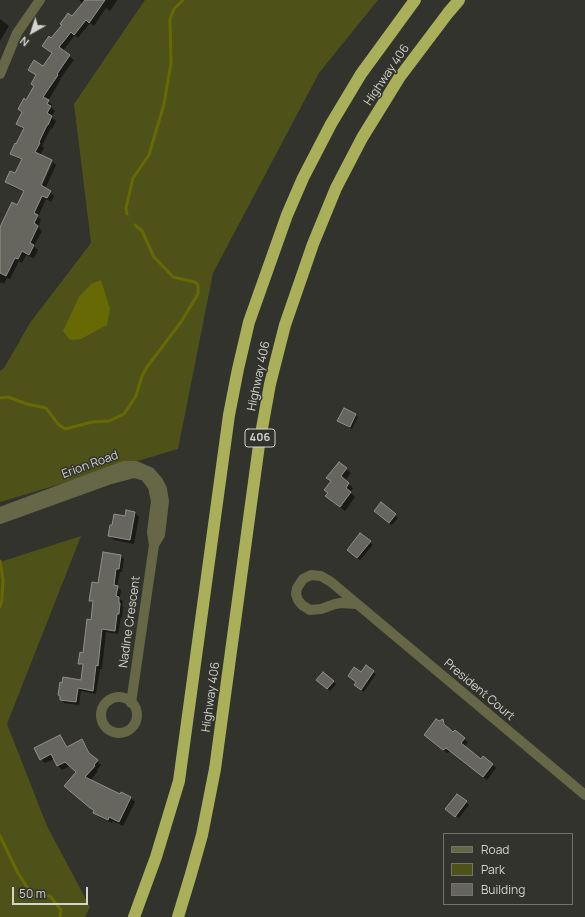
<!DOCTYPE html>
<style>
body{margin:0}
#map{position:relative;width:585px;height:917px;overflow:hidden;background:#32332c;font-family:Manrope,sans-serif}
canvas{display:block}
.legend{position:absolute;left:443px;top:833px;width:130px;height:72px;box-sizing:border-box;background:#32332c;border:1px solid #72736d;margin:0;padding:5px 7px;list-style:none;font-size:12px;color:#d3d3cf}
.legend li{display:flex;align-items:center;gap:8px;height:20px}
.legend b{width:20px;border:1px solid #72736d}
.north{position:absolute;left:12px;top:12px;width:40px;height:40px;-webkit-text-stroke:3px #32332c;paint-order:stroke;rotate:219deg;font-size:11px;font-weight:700;line-height:16px;text-align:center;color:#d3d3cf}
.north::after{content:'';display:block;margin:auto;width:14px;height:18px;background:#d3d3cf;clip-path:polygon(50% 0,100% 100%,50% 72%,0 100%)}
.scale{position:absolute;left:12px;top:887px;width:76px;height:18px;box-sizing:border-box;border:2px solid #d3d3cf;border-top:0;padding-left:5px;font-size:12px;line-height:14px;white-space:nowrap;color:#d3d3cf;-webkit-text-stroke:3px #32332c;paint-order:stroke}
</style>
<div id="map">
<canvas width="585" height="917"></canvas>
<ul class="legend">
<li><b style="height:5px;background:#656746"></b>Road</li>
<li><b style="height:11px;background:#4f5218"></b>Park</li>
<li><b style="height:11px;background:#66665f"></b>Building</li>
</ul>
<div class="north">N</div>
<div class="scale">50 m</div>
</div>
<script>
const c = document.querySelector('canvas').getContext('2d');
c.lineJoin = 'round';
function fill(path, color) { c.fillStyle = color; c.fill(path, 'evenodd'); }
const poly = rows => new Path2D(rows.map(r => 'M' + r).join(''));
function strokePath(path, color, width, dash) { c.strokeStyle = color; c.lineWidth = width; c.lineCap = dash ? 'butt' : 'round'; c.setLineDash(dash || []); c.stroke(path); }
function label(font, color, halo, rows, align = 'center') {
  c.font = font + ' Manrope,sans-serif'; c.lineWidth = 3; c.setLineDash([]); c.textBaseline = 'middle'; c.strokeStyle = halo; c.fillStyle = color; for (const [text, x, y, turn = 0] of rows) {
    c.save(); c.translate(x, y); c.rotate((+turn || 0) * Math.PI / 180); c.textAlign = isNaN(turn) ? turn : align; if (halo) c.strokeText(text, 0, 0); c.fillText(text, 0, 0); c.restore();
  }
}
const green = poly([
 [145,0,378,0,319,73,213,273,178,449,0,502,0,371,4,368,30,323,91,243,74,104],
 [81,536,7,724,47,826,90,907,85,917,0,917,0,562]
]);
const water = poly([
 [101,280,110,309,107,325,81,339,70,340,63,331,79,297,91,284]
]);
const shadow = poly([
 [79,0,117,0,110,11,106,8,94,26,90,23,78,38,75,35,63,51,74,60,60,79,61,79,48,101,52,105,51,107,55,111,51,117,56,121,52,129,51,128,42,146,44,148,40,156,52,161,51,161,38,189,40,190,53,162,56,165,45,189,50,192,54,196,51,202,46,199,38,217,41,220,38,227,42,231,34,246,38,250,34,258,26,255,22,263,19,261,10,279,7,278,4,284,1,282,0,284,0,229,18,206,24,192,10,186,6,181,16,174,22,160,15,157,11,153,17,145,24,130,17,124,23,113,26,101,34,86,37,76,29,69,43,67,52,54,43,46,72,18,83,5],
 [0,19,9,26,0,41],
 [344,409,356,415,358,417,352,429,341,423,338,421],
 [339,463,351,473,345,481,353,488,350,492,355,497,345,511,326,496,329,493,332,482,327,478],
 [381,503,398,518,392,525,377,514],
 [135,513,139,517,134,544,114,540,109,536,126,517],
 [360,534,373,545,360,560,351,552],
 [120,556,124,559,122,572,120,572,117,587,121,590,120,599,123,601,122,606,123,607,122,617,121,617,118,634,106,632,102,669,100,669,96,694,81,691,79,705,64,703,61,699,82,681,83,667,79,663,84,654,92,621,94,604,90,600,99,584],
 [373,672,376,674,364,692,355,685,361,674],
 [333,681,336,684,330,691,320,683],
 [442,720,446,724,447,728,453,733,464,739,468,742,464,747,481,760,492,764,496,768,487,780,451,751,447,753,429,739,439,722],
 [60,736,64,740,68,747,82,741,86,745,92,757,101,765,97,770,98,771,90,781,120,795,121,793,131,798,135,802,123,826,113,821,112,823,99,817,94,813,95,812,70,790,77,772,70,766,62,770,58,766,54,759,45,763,41,759],
 [457,795,469,805,459,818,449,811]
]);
const stream = poly([
 [127,214,126,208,133,178,149,155,164,104,171,63,170,19,174,9,183,0],
 [0,398,8,397,27,404,46,408,58,424,65,429,92,422,109,421,124,414,136,396,142,376,147,367,181,322,198,294,198,285,195,282,173,277,154,257,142,231,135,225],
 [0,561,3,580,2,600,0,607],
 [0,836,18,873,32,895,50,896,61,910,60,917]
]);
const building = poly([
 [85,0,105,0,89,23,86,20,74,35,71,32,59,47,70,55,57,74,58,75,43,97,49,100,47,104,51,106,47,113,52,116,48,125,47,125,39,142,40,143,35,152,52,160,41,185,51,191,47,198,42,196,34,213,38,215,34,223,38,226,30,243,34,245,29,255,22,251,18,259,15,258,6,276,0,273,0,227,12,202,17,205,24,191,5,182,10,171,15,173,22,159,10,154,15,143,16,144,24,128,16,124,22,112,18,109,24,98,26,100,34,86,31,84,36,75,28,70,34,60,43,66,52,53,42,46,49,36,51,38,62,25,60,24,68,13,72,16,85,0],
 [344,408,356,414,350,427,337,421,344,408],
 [339,462,347,468,341,476,349,483,346,488,351,492,340,507,325,496,328,493,324,490,331,481,326,478,339,462],
 [381,502,396,514,389,523,374,511,381,502],
 [126,510,135,512,130,540,108,536,110,525,112,525,114,514,125,516,126,510],
 [360,533,371,541,357,558,347,550,360,533],
 [103,552,121,555,119,569,116,569,114,585,118,586,116,596,119,597,119,603,120,603,119,614,117,614,115,631,102,629,98,666,96,665,93,691,78,688,76,702,60,700,60,696,58,695,60,682,62,683,63,677,81,680,83,664,78,664,80,652,83,653,87,619,91,620,93,601,89,601,92,582,98,583,103,552],
 [366,665,374,671,361,690,354,685,356,682,348,676,354,667,361,672,366,665],
 [323,672,334,681,327,689,316,680,323,672],
 [436,719,439,721,443,719,444,724,453,732,455,730,465,738,461,743,481,759,483,756,493,764,483,777,446,748,443,750,424,735,436,719],
 [60,735,67,747,82,739,89,753,98,760,94,765,95,766,85,777,120,794,121,792,131,797,119,822,109,817,108,820,93,813,94,810,90,808,64,786,76,772,65,762,57,766,51,754,40,760,34,748,60,735],
 [457,794,467,801,455,817,445,809,457,794]
]);
const minor = poly([
 [0,74,17,33,40,0],
 [0,512,124,466,136,466,150,472,158,481,162,489,164,501,160,535,154,545],
 [0,519,108,480,134,473,145,476,153,487,156,501,152,532,154,545,131,703],
 [356,604,341,603,335,604,321,609,310,610,302,605,298,600,296,594,297,588,303,579,311,575,321,576,331,582,585,795],
 '101 715a18 18 0 1 1 36 0a18 18 0 1 1-36 0Z'
]);
const motorway = poly([
 [134,917,156,857,179,781,229,415,238,369,249,322,287,215,303,178,331,124,361,74,415,0],
 [178,917,191,874,202,835,215,769,259,445,270,384,285,325,313,244,336,188,362,138,399,78,448,13,459,0]
]);
const shields = [
 [260,438,30]
];
const shieldNames = [
 ["406",260,438]
];
const streetNames = [
 ["Highway 406",387,75,-56],
 ["Highway 406",259,376,-78],
 ["Erion Road",90,465,-20],
 ["Nadine Crescent",130,622,-82],
 ["President Court",479,690,40],
 ["Highway 406",211,697,-82]
];
fill(green, '#4f5218');
fill(water, '#666904');
fill(shadow, '#0007');
strokePath(stream, '#666904', 3);
fill(building, '#66665f');
strokePath(building, '#909189', 1);
strokePath(minor, '#656746', 10);
strokePath(motorway, '#aab05a', 12);
for (const [x, y, w] of shields) { const box = new Path2D(); box.roundRect(x - w / 2, y - 9, w, 18, 3); c.fillStyle = '#32332c'; c.fill(box); strokePath(box, '#d3d3cf', 1); }
label('bold 11px', '#d3d3cf', null, shieldNames);
label('12px', '#d3d3cf', '#32332c', streetNames);
</script>
